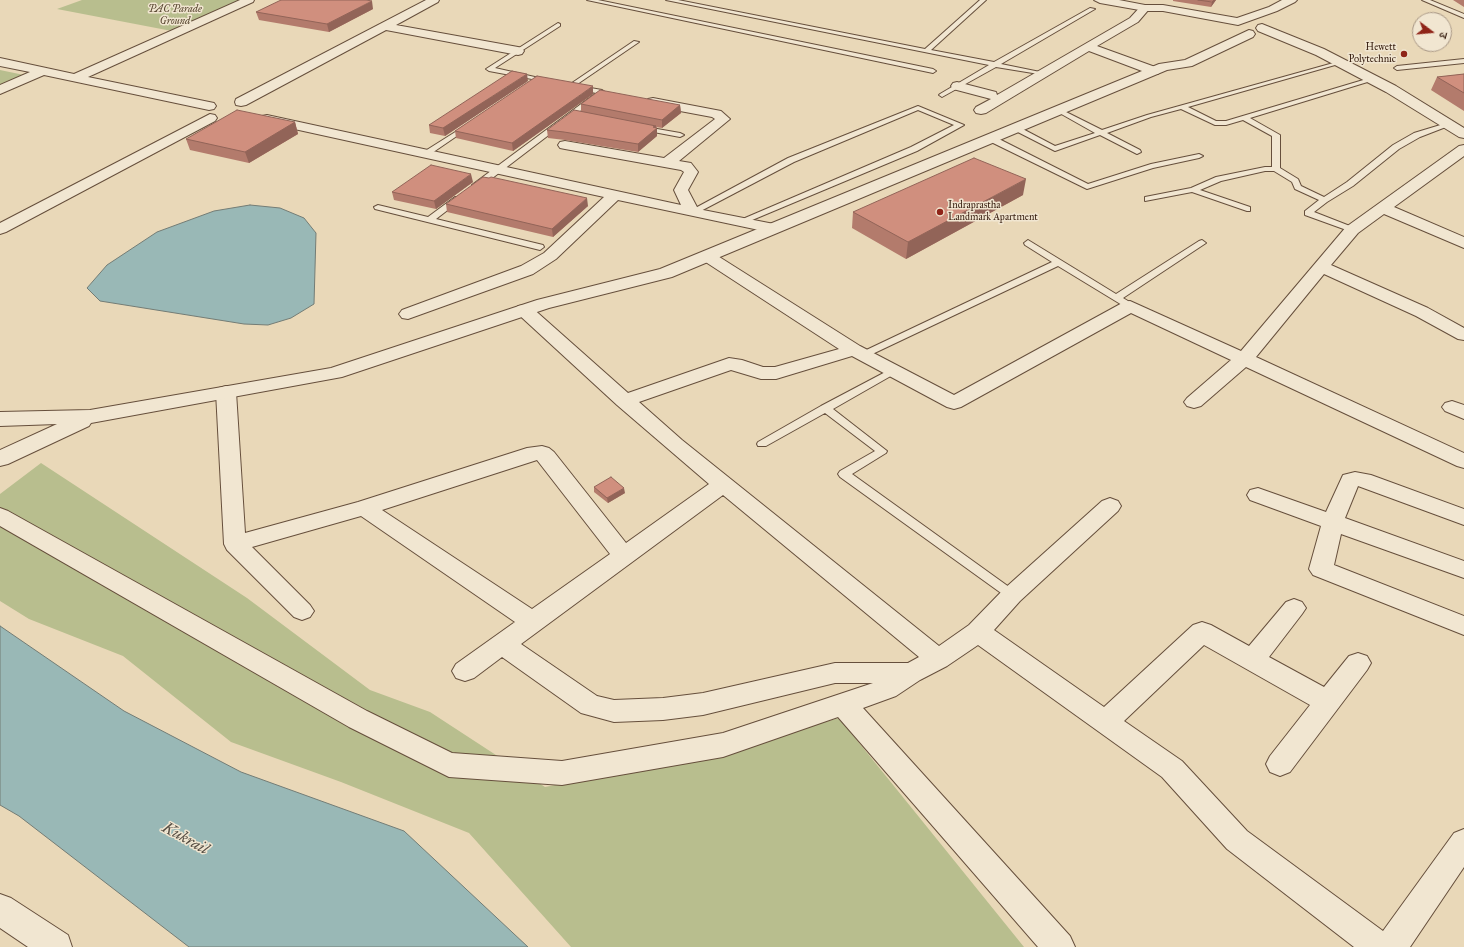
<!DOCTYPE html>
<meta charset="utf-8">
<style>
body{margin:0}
#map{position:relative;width:1464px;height:947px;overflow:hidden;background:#e9d8b8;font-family:"IM FELL Great Primer","Noto Serif Devanagari",serif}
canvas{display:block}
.north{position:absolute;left:1412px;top:12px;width:40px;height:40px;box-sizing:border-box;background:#f1e6d1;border:1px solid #a89785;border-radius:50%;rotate:106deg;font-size:11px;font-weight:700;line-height:16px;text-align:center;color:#3a2113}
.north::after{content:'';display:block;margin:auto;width:14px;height:18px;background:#8f2418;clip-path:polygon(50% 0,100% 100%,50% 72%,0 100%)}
</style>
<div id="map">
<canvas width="1464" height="947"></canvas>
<div class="north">उ</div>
</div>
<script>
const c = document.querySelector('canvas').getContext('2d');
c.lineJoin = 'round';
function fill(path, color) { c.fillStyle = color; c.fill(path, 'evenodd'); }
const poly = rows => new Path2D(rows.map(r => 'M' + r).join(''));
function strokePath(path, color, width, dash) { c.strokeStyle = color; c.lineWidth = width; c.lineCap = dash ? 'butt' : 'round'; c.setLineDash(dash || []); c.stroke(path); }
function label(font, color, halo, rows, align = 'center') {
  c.font = font + ' "IM FELL Great Primer",serif'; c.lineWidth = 3; c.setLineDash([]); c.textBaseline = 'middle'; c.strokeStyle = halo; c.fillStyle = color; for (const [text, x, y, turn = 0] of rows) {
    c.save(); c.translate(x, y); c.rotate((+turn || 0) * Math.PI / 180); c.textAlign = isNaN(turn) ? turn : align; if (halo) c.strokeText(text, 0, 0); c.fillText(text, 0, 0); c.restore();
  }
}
const green = poly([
 [82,0,253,0,177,32,57,9],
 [0,70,24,75,0,86],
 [41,463,247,598,370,690,430,712,545,787,722,752,839,718,1024,947,571,947,469,833,341,782,231,742,123,656,29,619,0,601,0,494]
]);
const water = poly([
 [250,205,280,208,304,218,316,233,314,304,291,318,268,325,244,324,100,301,87,288,107,265,157,232,214,211,250,205],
 [0,626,124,711,241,772,404,831,528,947,189,947,19,816,0,805,0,626]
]);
const service = poly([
 [587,0,598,0,933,69,936,71,933,73,587,0],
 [666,0,678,0,925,49,980,0,986,0,931,50,994,62,1090,8,1095,9,1001,64,1045,73,1045,75,996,67,942,97,939,95,940,94,989,65,666,0],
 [1422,0,1430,0,1464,14,1464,18,1422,0],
 [558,23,560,24,560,26,495,68,548,80,548,82,489,71,486,69,558,23],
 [634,41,639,42,573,87,569,87,569,85,634,41],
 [1464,59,1464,63,1397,70,1394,68,1397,66,1464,59],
 [1337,62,1342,63,1188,107,1216,121,1226,121,1370,78,1374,78,1374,80,1250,118,1280,135,1280,168,1298,179,1301,186,1324,197,1347,182,1393,145,1414,133,1447,123,1451,123,1451,125,1420,137,1399,149,1353,186,1327,202,1314,212,1355,228,1356,230,1355,232,1352,232,1305,215,1305,211,1319,200,1295,189,1292,182,1274,171,1265,171,1221,181,1200,190,1250,207,1250,211,1247,211,1192,192,1145,201,1145,197,1191,188,1216,177,1265,167,1272,167,1272,136,1243,120,1226,125,1215,125,1181,109,1151,117,1107,133,1140,150,1141,152,1137,154,1100,135,1055,151,1010,128,1011,126,1017,126,1055,146,1095,133,1056,111,1056,109,1060,109,1102,130,1147,115,1337,62],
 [579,86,602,90,605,92,478,189,472,189,472,185,596,93,577,89,577,87,579,86],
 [918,106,964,125,917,151,745,223,742,223,738,221,911,147,954,125,918,110,794,162,695,214,689,214,688,212,788,158,918,106],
 [468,124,470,125,470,127,429,155,426,155,422,153,468,124],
 [640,126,680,133,684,135,680,137,643,130,640,130,640,126],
 [987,136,993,136,1088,184,1151,164,1199,154,1203,156,1199,158,1153,168,1087,189,987,140,987,136],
 [455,197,461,197,462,199,436,219,543,245,544,247,540,250,375,209,374,207,378,205,428,217,455,197],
 [1028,240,1116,294,1199,241,1202,240,1206,243,1123,298,1133,304,1135,306,1133,308,1127,308,1058,266,866,357,863,358,858,355,860,353,1052,262,1025,245,1024,243,1028,240],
 [893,368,898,371,896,373,833,409,887,451,886,453,852,474,1016,592,1018,595,1016,598,1012,600,1008,598,840,477,838,474,840,471,875,451,825,413,766,446,758,446,757,444,758,442,821,406,893,368]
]);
const minor = poly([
 [240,0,254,0,253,2,88,77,214,103,216,106,214,109,209,110,44,75,0,94,0,85,30,72,0,66,0,58,74,74,240,0],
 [426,0,439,0,438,2,396,25,518,47,522,48,524,51,522,54,518,55,386,30,246,105,241,106,236,105,235,102,236,99,426,0],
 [1145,5,1150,8,1138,22,1097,46,1158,68,1160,71,1158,74,1150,74,1089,51,986,113,981,114,976,113,974,110,976,107,991,99,953,89,951,86,953,83,957,82,996,92,997,95,1130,18,1141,6,1145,5],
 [653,98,721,111,730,119,679,161,691,163,698,172,688,190,698,209,779,225,781,228,779,231,773,233,618,200,556,259,533,274,408,319,402,318,399,314,402,310,521,266,544,253,604,197,267,123,262,122,260,119,262,116,267,115,681,205,674,190,684,172,681,170,565,149,560,148,558,145,560,142,565,141,664,158,715,119,712,117,648,105,647,102,648,99,653,98],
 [210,114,215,115,217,118,215,121,6,232,0,234,0,223,210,114],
 [1464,145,1464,156,1394,207,1464,237,1464,248,1384,214,1358,233,1331,265,1428,308,1464,328,1464,340,1458,339,1416,316,1324,274,1256,357,1464,453,1464,468,1457,466,1246,367,1201,406,1194,408,1187,406,1184,402,1187,398,1231,360,1131,313,961,407,954,409,947,407,852,356,776,379,761,379,731,370,639,402,682,440,939,646,969,625,1004,589,1102,501,1110,498,1118,501,1121,506,1118,511,1020,601,994,630,1104,707,1193,625,1202,622,1211,625,1249,646,1286,602,1294,599,1302,602,1306,608,1302,614,1269,657,1324,687,1349,656,1358,653,1367,656,1371,663,1367,670,1290,772,1280,776,1270,772,1266,764,1270,756,1310,705,1204,645,1124,721,1182,761,1247,831,1383,931,1454,833,1464,829,1464,867,1410,947,1354,947,1227,849,1162,777,978,645,947,666,920,680,896,696,863,708,1070,936,1075,947,1038,947,838,717,723,757,562,785,449,777,349,727,0,526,0,508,8,511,367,711,452,753,562,761,723,733,873,683,835,683,703,715,663,720,614,722,581,713,502,657,474,678,465,681,456,678,452,671,456,664,515,622,361,516,252,547,310,605,314,611,310,617,302,620,294,617,227,550,224,544,216,392,219,388,226,386,233,388,236,392,245,533,358,502,527,448,542,446,549,448,554,452,626,543,709,484,617,405,518,314,515,310,518,306,524,305,530,306,628,393,729,358,742,360,763,367,775,367,839,349,701,259,699,256,701,253,707,251,713,253,860,346,954,395,1124,302,1130,301,1241,351,1346,227,1459,146,1464,145],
 [537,460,610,554,532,609,382,510,537,460],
 [723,495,919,657,908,663,835,663,703,693,663,698,614,700,597,696,521,644,723,495],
 [1452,401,1464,405,1464,419,1445,411,1442,407,1445,403,1452,401],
 [1355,472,1371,475,1464,509,1464,525,1358,486,1345,518,1464,561,1464,578,1341,534,1334,565,1464,616,1464,635,1313,575,1309,569,1321,526,1250,500,1247,495,1250,490,1258,488,1326,512,1343,475,1355,472]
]);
const tertiary = poly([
 [1094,0,1119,0,1145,5,1163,5,1237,18,1269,7,1282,0,1297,0,1295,2,1277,11,1238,25,1163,11,1145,11,1100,3,1094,0],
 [1262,24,1324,49,1396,86,1464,128,1464,138,1459,137,1386,92,1316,55,1258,31,1256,28,1258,25,1262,24],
 [1249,30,1253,31,1255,34,1253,37,1192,66,1167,70,672,277,549,308,342,377,91,423,89,426,8,464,0,466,0,450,57,424,0,426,0,412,90,410,331,368,537,300,660,269,1159,64,1185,60,1249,30],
 [0,894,11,898,68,935,72,947,28,947,0,928,0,894]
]);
const wall = poly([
 [1173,0,1216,0,1211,7,1173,1],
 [1453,0,1464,0,1464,7],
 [373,9,329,32,259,20,256,12],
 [1464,74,1464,111,1431,90,1437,77],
 [528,81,445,136,430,133,429,125],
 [593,94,513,151,456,138,455,131],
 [581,104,680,105,681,113,662,128,656,127,657,136,638,152,565,140,548,138,547,130,581,111],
 [295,122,298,134,249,163,190,150,186,139],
 [473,182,436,209,394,200,392,192],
 [1023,195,906,259,852,228,853,212],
 [446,204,588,206,553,237,447,212],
 [594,487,625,493,608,503,594,492]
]);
const shadedWall = poly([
 [1214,0,1216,0,1211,7,1212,2],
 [372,1,373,9,329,32,327,24],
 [527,74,528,81,445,136,443,128],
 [593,86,593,94,513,151,512,143],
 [680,105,681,113,662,128,662,120],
 [295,122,298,134,249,163,245,152],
 [656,126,656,129,657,128,657,136,638,152,638,144],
 [471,174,473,182,436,209,434,201],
 [1026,179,1023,195,906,259,908,242],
 [587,198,588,206,553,237,552,229],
 [624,488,625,493,608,503,607,498]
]);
const building = poly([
 [281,0,366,0,372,1,327,24,256,12,281,0],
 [1198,0,1214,0,1212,2,1198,0],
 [512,71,527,74,443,128,429,125,512,71],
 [1464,74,1464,93,1437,77,1464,74],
 [537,76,593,86,512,143,455,131,537,76],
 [600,90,680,105,662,120,581,104,600,90],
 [237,110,295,122,245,152,186,139,237,110],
 [574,110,656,126,653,127,657,128,638,144,564,132,547,130,574,110],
 [974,158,1026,179,908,242,853,212,974,158],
 [431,165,471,174,434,201,392,192,431,165],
 [483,177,489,178,491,177,587,198,552,229,446,204,483,177],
 [611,477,624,488,607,498,594,487,611,477]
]);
const markers = [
 [1404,54,4,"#8f2418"],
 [940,212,4,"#8f2418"]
];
const farParknames = [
 ["PAC Parade",175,10],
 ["Ground",175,22]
];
const farPoinames = [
 ["Hewett",1396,48],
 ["Polytechnic",1396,60],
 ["Indraprastha",948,206,"left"],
 ["Landmark Apartment",948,218,"left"]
];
const nearWaternames = [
 ["Kukrail",185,839,29]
];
fill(green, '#b8be8e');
fill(water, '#99b8b6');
strokePath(water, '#737c75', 1);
strokePath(service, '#664f3c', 2);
strokePath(minor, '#664f3c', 2);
strokePath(tertiary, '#664f3c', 2);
fill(service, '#f1e6d1');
fill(minor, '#f1e6d1');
fill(tertiary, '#f1e6d1');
fill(wall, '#b37b6c');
fill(shadedWall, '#926458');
fill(building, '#d08f7e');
strokePath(building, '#926458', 1);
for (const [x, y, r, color] of markers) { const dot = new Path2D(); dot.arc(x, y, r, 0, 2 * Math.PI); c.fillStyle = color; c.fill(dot); strokePath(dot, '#f1e6d1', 1.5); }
label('italic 10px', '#5a4832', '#f1e6d1', farParknames);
label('10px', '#3a2113', '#f1e6d1', farPoinames, 'right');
label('italic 16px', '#564e44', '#f1e6d1', nearWaternames);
</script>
